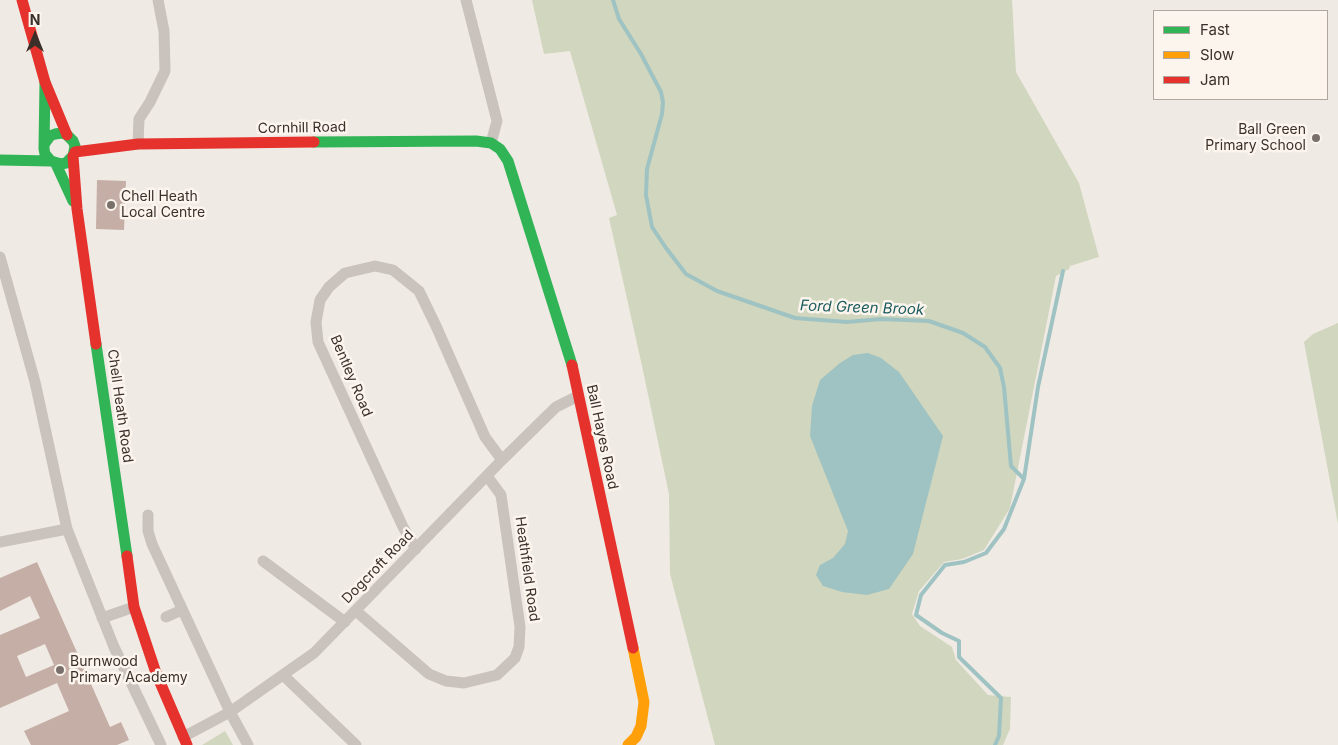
<!DOCTYPE html>
<style>
body{margin:0}
#map{position:relative;width:1338px;height:745px;overflow:hidden;background:#f0eae4;font-family:Inter,sans-serif}
canvas{display:block}
.legend{position:absolute;left:1153px;top:10px;width:175px;height:90px;box-sizing:border-box;background:#fbf5ed;border:1px solid #aea69f;margin:0;padding:6px 9px;list-style:none;font-size:15px;color:#3b2f2a}
.legend li{display:flex;align-items:center;gap:10px;height:25px}
.legend b{width:25px;border:1px solid #aea69f}
.north{position:absolute;left:10px;top:10px;width:50px;height:50px;-webkit-text-stroke:4px #fbf5ed;paint-order:stroke;rotate:0deg;font-size:14px;font-weight:700;line-height:20px;text-align:center;color:#3b2f2a}
.north::after{content:'';display:block;margin:auto;width:18px;height:22px;background:#3b2f2a;clip-path:polygon(50% 0,100% 100%,50% 72%,0 100%)}
</style>
<div id="map">
<canvas width="1338" height="745"></canvas>
<ul class="legend">
<li><b style="height:6px;background:#30b455"></b>Fast</li>
<li><b style="height:6px;background:#ff9f0a"></b>Slow</li>
<li><b style="height:6px;background:#e5322d"></b>Jam</li>
</ul>
<div class="north">N</div>
</div>
<script>
const c = document.querySelector('canvas').getContext('2d');
c.lineJoin = 'round';
function fill(path, color) { c.fillStyle = color; c.fill(path, 'evenodd'); }
const poly = rows => new Path2D(rows.map(r => 'M' + r).join(''));
function strokePath(path, color, width, dash) { c.strokeStyle = color; c.lineWidth = width; c.lineCap = dash ? 'butt' : 'round'; c.setLineDash(dash || []); c.stroke(path); }
function label(font, color, halo, rows, align = 'center') {
  c.font = font + ' Inter,sans-serif'; c.lineWidth = 5; c.setLineDash([]); c.textBaseline = 'middle'; c.strokeStyle = halo; c.fillStyle = color; for (const [text, x, y, turn = 0] of rows) {
    c.save(); c.translate(x, y); c.rotate((+turn || 0) * Math.PI / 180); c.textAlign = isNaN(turn) ? turn : align; if (halo) c.strokeText(text, 0, 0); c.fillText(text, 0, 0); c.restore();
  }
}
const green = poly([
 [532,0,1012,0,1016,72,1079,183,1099,257,1070,266,1069,269,1056,276,1010,508,984,550,962,559,944,562,919,591,912,614,920,626,952,647,956,660,988,695,1011,697,1010,729,1003,745,715,745,670,574,669,494,642,366,609,218,617,215,570,51,544,54],
 [1338,323,1338,524,1304,342,1313,334],
 [225,731,233,745,202,745]
]);
const water = poly([
 [868,353,881,358,899,372,943,436,913,554,889,589,867,595,842,592,823,586,816,575,820,565,833,558,845,544,848,531,810,436,812,406,820,380,840,363,853,355]
]);
const stream = poly([
 [613,0,619,19,641,54,661,92,663,102,662,114,647,169,646,195,652,227,666,248,686,274,717,291,795,318,847,322,881,319,929,321,963,333,985,347,1000,368,1004,387,1011,466,1024,479,1004,529,986,553,964,562,945,565,921,595,916,615,942,633,959,641,959,657,1001,698,999,736,995,745],
 [1024,479,1038,387,1063,271]
]);
const building = poly([
 [97,180,126,181,124,230,96,229],
 [37,562,110,727,121,722,129,740,117,745,31,745,24,731,69,711,57,683,0,708,0,635,40,618,30,596,0,611,0,578],
 [45,644,54,665,26,677,17,656]
]);
const street = poly([
 [466,0,497,121,491,143],
 [138,144,139,119,150,102,165,71,164,31,158,0],
 [0,257,35,382,67,529,114,647,161,745],
 [148,515,148,531,152,544,230,712,248,745],
 [0,542,67,529],
 [416,549,403,527,318,342,316,322,320,300,329,287,345,273,375,266,393,270,419,291,436,326,485,437,502,460],
 [263,561,345,622],
 [356,611,429,674,446,681,464,683,497,675,515,658,519,647,520,627,501,495,487,476],
 [166,617,182,610],
 [102,618,134,607],
 [283,675,356,745],
 [183,737,230,712,314,653,502,460,556,407,578,396]
]);
const fast = poly([
 [45,82,44,149,45,154,51,161,61,164,66,163,73,156,75,146,73,141,67,135,62,133,55,134,50,136,45,143],
 [314,142,476,141,491,143,500,149,508,161,572,365],
 [0,160,51,161],
 [56,164,73,201],
 [96,344,127,556]
]);
const slow = poly([
 [628,745,636,737,641,726,644,702,633,648]
]);
const jam = poly([
 [22,0,45,82,67,135],
 [75,152,138,144,314,142],
 [73,156,77,209,96,344],
 [572,365,633,648],
 [127,556,134,607,156,673,187,745]
]);
const markers = [
 [1316,138,5,"#7a706b"],
 [111,205,5,"#7a706b"],
 [60,670,5,"#7a706b"]
];
const streetNames = [
 ["Cornhill Road",302,128,-1],
 ["Bentley Road",351,376,67],
 ["Chell Heath Road",120,406,82],
 ["Ball Hayes Road",602,437,78],
 ["Dogcroft Road",378,567,-46],
 ["Heathfield Road",527,569,82]
];
const poiNames = [
 ["Ball Green",1306,130,"right"],
 ["Primary School",1306,146,"right"],
 ["Chell Heath",121,197],
 ["Local Centre",121,213],
 ["Burnwood",70,662],
 ["Primary Academy",70,678]
];
const waterNames = [
 ["Ford Green Brook",862,308,2]
];
fill(green, '#d1d6be');
fill(water, '#9fc3c2');
strokePath(stream, '#9fc3c2', 4);
fill(building, '#c5aea5');
strokePath(street, '#c9c2bd', 11);
strokePath(fast, '#30b455', 11);
strokePath(slow, '#ff9f0a', 11);
strokePath(jam, '#e5322d', 11);
for (const [x, y, r, color] of markers) { const dot = new Path2D(); dot.arc(x, y, r, 0, 2 * Math.PI); c.fillStyle = color; c.fill(dot); strokePath(dot, '#fbf5ed', 2); }
label('14px', '#3b2f2a', '#fbf5ed', streetNames);
label('14px', '#3b2f2a', '#fbf5ed', poiNames, 'left');
label('italic 15px', '#1c5c60', '#fbf5ed', waterNames);
</script>
